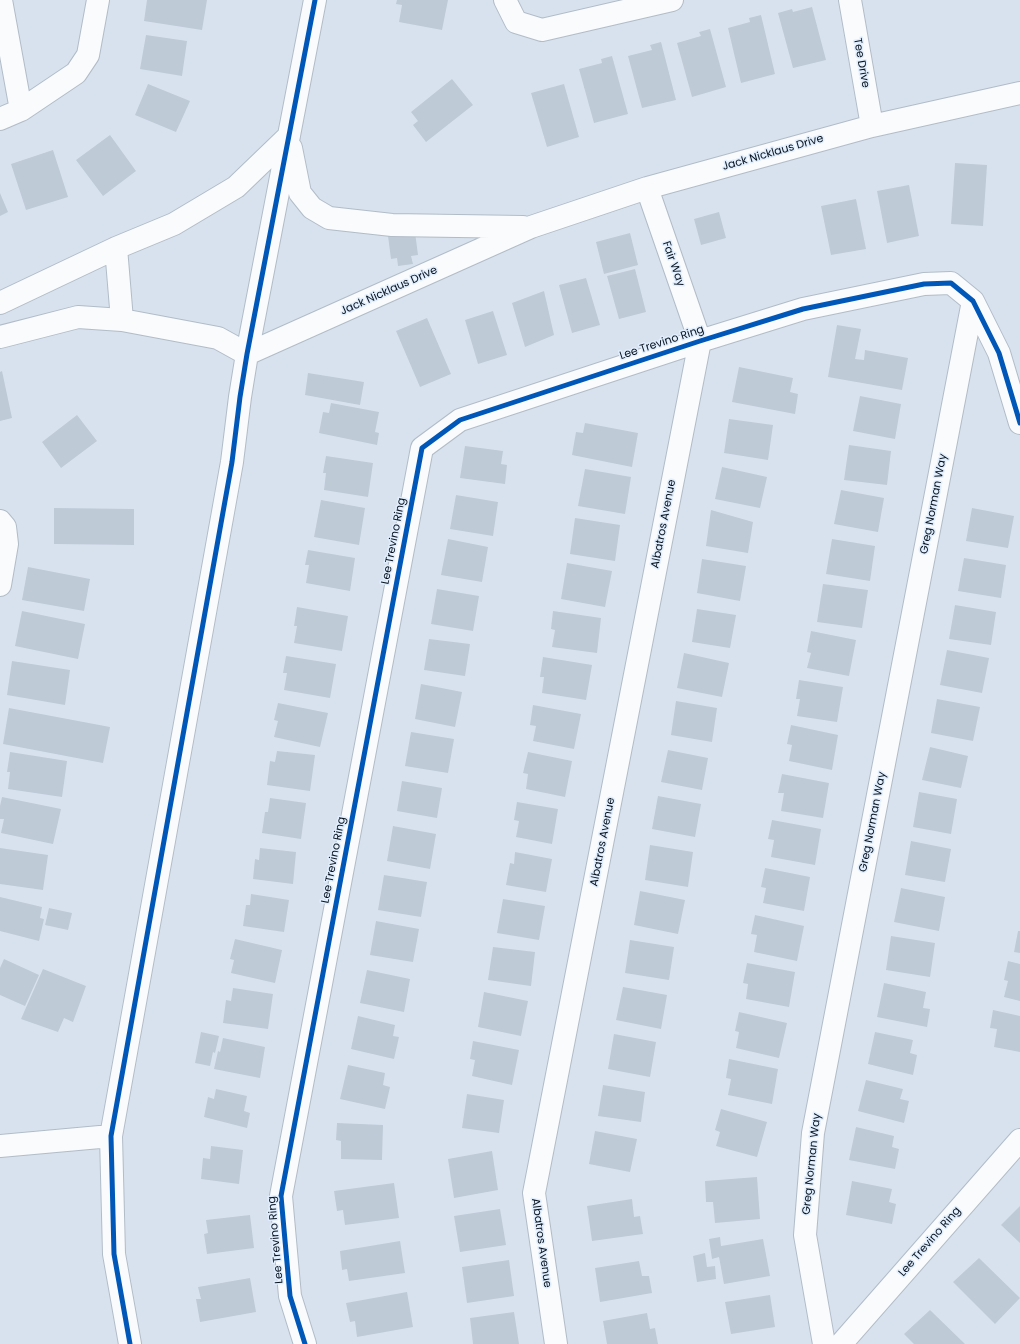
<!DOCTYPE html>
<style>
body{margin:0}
canvas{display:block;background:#d8e2ef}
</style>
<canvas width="1020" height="1344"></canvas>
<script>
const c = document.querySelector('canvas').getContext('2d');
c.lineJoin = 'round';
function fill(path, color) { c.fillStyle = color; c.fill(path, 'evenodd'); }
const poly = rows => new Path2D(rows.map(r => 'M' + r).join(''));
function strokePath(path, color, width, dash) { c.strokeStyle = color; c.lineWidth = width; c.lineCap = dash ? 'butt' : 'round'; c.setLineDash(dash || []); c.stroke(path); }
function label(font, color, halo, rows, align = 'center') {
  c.font = font + ' Poppins,sans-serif'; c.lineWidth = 3; c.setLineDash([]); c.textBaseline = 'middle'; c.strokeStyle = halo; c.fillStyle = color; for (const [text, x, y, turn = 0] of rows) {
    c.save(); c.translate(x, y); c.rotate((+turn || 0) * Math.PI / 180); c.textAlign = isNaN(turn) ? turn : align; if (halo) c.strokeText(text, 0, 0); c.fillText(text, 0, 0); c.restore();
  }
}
const building = poly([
 [147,0,207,0,202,30,144,21],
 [397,0,448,0,442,30,399,22,402,5,396,4],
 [812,7,826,60,793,68,778,13,792,9,793,12],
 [761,15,775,74,741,83,728,28,750,22,749,18],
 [710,29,726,87,692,97,677,43,701,36,699,32],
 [146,35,187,41,182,76,140,69],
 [661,42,676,100,642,108,628,56,652,50,650,45],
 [612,56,628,114,594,123,579,69,602,63,601,59],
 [452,79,473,105,426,142,413,125,418,121,411,112],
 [148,84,190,101,176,132,135,115],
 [564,84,579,137,547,147,531,93],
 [110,135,136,171,103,196,76,160],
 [53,150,68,197,26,210,11,164],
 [955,163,987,165,983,226,951,224],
 [909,185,919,236,887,243,877,191],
 [0,193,8,212,0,216],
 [856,199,866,249,831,255,821,206],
 [719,212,726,238,701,245,694,219],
 [415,232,418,255,411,256,413,264,398,266,397,258,391,259,388,236],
 [630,233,638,265,604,274,596,242],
 [635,269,646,312,619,319,607,276],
 [586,278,600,325,572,333,559,285],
 [544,291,554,335,525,347,512,303],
 [493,311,507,355,478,364,465,320],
 [427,318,451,374,420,387,396,331],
 [837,325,861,329,855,359,864,360,865,350,908,358,902,390,828,377],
 [739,367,793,378,790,392,798,394,795,414,732,402],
 [2,371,12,418,0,421,0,372],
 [308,373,364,382,360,405,305,395],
 [860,396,901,404,895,439,853,431],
 [331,403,379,412,375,432,379,433,377,445,319,433,323,412,329,413],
 [77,415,97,441,61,468,42,442],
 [729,419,773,425,768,460,724,453],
 [585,423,638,433,632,467,572,455,576,432,583,433],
 [849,445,891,451,887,485,844,480],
 [465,446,503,451,501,464,507,465,505,484,460,478],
 [326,456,373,463,368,497,324,490,326,473,323,473],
 [722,467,767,477,760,508,715,499],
 [585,469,631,477,625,514,578,506],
 [841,490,884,498,878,532,834,524],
 [456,495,498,502,493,536,450,529],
 [321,500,365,508,359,545,314,537],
 [54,508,134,509,134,545,54,544],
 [972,508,1014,516,1008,548,966,541],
 [711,510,753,522,748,553,706,546],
 [575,518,620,525,615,561,570,554],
 [448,539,488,547,482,582,441,575],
 [832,539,875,546,870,581,826,574],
 [308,550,355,558,350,591,306,583,309,565,305,565],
 [964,558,1006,565,1001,598,958,591],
 [702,559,746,566,740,601,697,593],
 [567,563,612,571,605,607,561,599],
 [28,567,90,579,84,611,22,600],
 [823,584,868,590,862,628,817,622],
 [437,589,479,596,473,631,431,624],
 [955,605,996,612,991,645,949,639],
 [297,607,348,616,342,651,294,643,297,626,294,626],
 [697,609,736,615,730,648,692,642],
 [22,611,85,624,78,659,15,646],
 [553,611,601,618,597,653,552,647,555,630,551,629],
 [811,631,856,640,849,676,807,668,811,653,807,652],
 [429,639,470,644,465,676,424,670],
 [947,650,989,658,982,693,940,685],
 [684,653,729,663,722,697,677,688],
 [286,656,336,664,330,698,284,690,287,673,283,673],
 [543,657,592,665,586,700,542,693,544,677,540,677],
 [12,661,70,670,65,705,7,695],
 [799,680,843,687,837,722,797,716,800,699,796,699],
 [421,684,462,692,455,727,415,719],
 [937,699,980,707,973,741,931,733],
 [676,701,717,708,712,742,671,735],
 [278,703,328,713,320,747,274,737,278,721,274,720],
 [533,705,581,714,574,749,533,741,536,726,530,725],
 [9,708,110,727,103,763,3,744],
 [791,725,838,735,832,770,789,761,792,745,787,744],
 [411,732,454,739,448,773,405,766],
 [930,747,968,756,961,788,922,780],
 [668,750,708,758,702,790,661,782],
 [277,751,315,755,310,791,267,785,270,761,275,762],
 [10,752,67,761,62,797,8,789,10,772,7,772],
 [528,752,572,761,565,797,526,789,528,774,523,773],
 [782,774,829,783,823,818,781,811,784,793,778,793],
 [402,781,442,788,437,818,397,811],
 [919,792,957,799,951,834,913,827],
 [658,796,701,804,695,837,652,829],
 [2,797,61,809,53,844,1,833,4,819,0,819,0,806],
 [270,798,306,803,301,839,262,833,265,812,268,812],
 [517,802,558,809,552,844,516,837,519,821,514,820],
 [772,820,821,829,815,865,771,857,774,840,768,839],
 [393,826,436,834,430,869,387,861],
 [911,841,951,849,945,882,905,875],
 [650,845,693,852,688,887,645,880],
 [0,848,48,855,43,890,0,884],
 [260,848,296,852,293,884,253,879,255,859,259,860],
 [515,852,552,859,546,892,506,885,510,863,514,864],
 [765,868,810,877,804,911,763,903,766,888,761,887],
 [384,875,427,882,421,917,378,910],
 [901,888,945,897,939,931,894,922],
 [640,891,685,900,678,934,634,925],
 [251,894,289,900,284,932,243,926,246,905,250,905],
 [0,897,42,907,40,918,44,919,39,941,0,931],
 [503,899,545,906,539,940,497,933],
 [49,908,72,913,68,930,45,925],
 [755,915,804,926,797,961,754,952,757,935,751,934],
 [376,921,419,929,413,962,370,955],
 [1018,931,1020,931,1020,953,1014,952],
 [891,936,935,943,930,977,886,970],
 [235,939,282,950,275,983,231,973,234,960,230,959],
 [630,940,674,947,669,980,625,973],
 [493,947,535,952,531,986,488,980],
 [4,959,39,975,25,1006,0,995,0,968],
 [1008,961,1020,964,1020,1001,1004,997,1008,981,1004,980],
 [747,963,795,972,789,1007,746,999,748,984,743,983],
 [43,969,86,986,73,1022,64,1018,58,1032,21,1019],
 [367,970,410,979,404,1012,360,1003],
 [884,983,926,992,923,1008,930,1009,927,1027,877,1017],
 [623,987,667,995,661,1029,616,1020],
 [233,988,273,994,268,1029,223,1023,226,1000,231,1001],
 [484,992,528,1001,521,1036,478,1027],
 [993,1010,1020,1016,1020,1052,994,1047,997,1029,990,1028],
 [739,1012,787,1023,779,1058,736,1048,739,1032,735,1031],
 [358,1016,395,1025,393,1036,399,1037,394,1059,351,1049],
 [201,1032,219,1036,215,1053,213,1052,210,1066,195,1063],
 [875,1032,913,1040,910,1053,917,1055,913,1075,868,1064],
 [614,1034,656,1042,650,1077,608,1069],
 [223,1038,265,1047,260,1078,214,1069,218,1051,220,1052],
 [473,1041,519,1050,512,1085,472,1076,475,1060,470,1059],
 [729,1059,778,1069,772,1104,728,1095,731,1079,726,1078],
 [348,1065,385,1073,383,1085,390,1087,385,1109,340,1099],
 [866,1080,903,1089,900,1099,909,1101,904,1123,858,1111],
 [603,1085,645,1092,641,1122,598,1116],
 [216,1089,247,1096,244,1111,250,1113,247,1128,204,1117,208,1097,214,1099],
 [467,1094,504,1100,499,1133,462,1128],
 [721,1109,767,1122,757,1157,716,1146,720,1132,715,1130],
 [337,1123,383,1125,382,1160,341,1159,341,1141,336,1140],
 [856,1127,894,1136,892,1147,899,1149,895,1169,849,1160],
 [595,1131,637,1139,630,1172,589,1164],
 [211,1146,243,1150,239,1184,201,1179,203,1158,210,1159],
 [492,1151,498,1190,454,1198,448,1159],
 [757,1177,760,1219,715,1223,713,1202,706,1202,705,1181],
 [852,1181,892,1189,889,1202,896,1204,892,1224,846,1215],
 [394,1183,399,1218,345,1225,343,1210,337,1211,334,1191],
 [632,1199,634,1217,640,1216,643,1234,592,1241,587,1206],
 [1020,1206,1020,1243,1001,1225],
 [500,1209,506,1245,460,1252,454,1216],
 [250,1215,254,1248,207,1254,204,1234,208,1233,206,1220],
 [720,1237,721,1246,763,1239,770,1276,724,1284,719,1257,712,1259,709,1239],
 [400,1241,405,1273,349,1281,347,1269,342,1270,340,1251],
 [705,1253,707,1267,715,1266,716,1279,697,1282,693,1256],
 [979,1258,1020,1298,995,1324,953,1282],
 [509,1260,514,1296,467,1303,462,1267],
 [639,1261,642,1276,649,1276,652,1293,600,1302,595,1268],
 [250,1278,256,1312,200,1322,196,1299,201,1299,198,1287],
 [407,1292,413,1327,357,1337,355,1321,350,1322,346,1303],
 [770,1295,775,1327,731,1334,725,1302],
 [930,1310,965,1344,914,1344,904,1334],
 [514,1312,519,1344,473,1344,470,1318],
 [647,1313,650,1329,655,1328,658,1344,607,1344,603,1321]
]);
const street = poly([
 [1,0,21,110],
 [505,0,516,22,542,30,672,0],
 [850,0,872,126],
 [0,119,21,110,76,73,88,55,98,0],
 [291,148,300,193,312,208,329,218,392,225,523,227],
 [116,248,122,320],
 [0,303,116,248,174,224,236,187,289,136],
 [0,337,78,317,122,320,218,338,247,354,531,227,647,188,872,126,1020,93],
 [0,521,5,527,7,544,0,585],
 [0,1146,111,1136],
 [130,1344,114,1254,111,1136,232,462,240,397,247,354,315,0],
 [305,1344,290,1296,281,1196,422,448,460,420,700,341,803,309,924,284,951,283,973,301,999,353,1020,423],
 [556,1344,534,1193,700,341,647,188],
 [824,1344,805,1235,813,1133,973,301],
 [841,1344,1020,1140]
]);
const cycleway = poly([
 [130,1344,114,1254,111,1136,232,462,240,397,247,354,315,0],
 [305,1344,290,1296,281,1196,422,448,460,420,700,341,803,309,924,284,951,283,973,301,999,353,1020,423]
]);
const streetNames = [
 ["Tee Drive",861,63,80],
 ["Jack Nicklaus Drive",773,153,-16],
 ["Fair Way",673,264,71],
 ["Jack Nicklaus Drive",389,291,-24],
 ["Lee Trevino Ring",662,343,-18],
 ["Greg Norman Way",934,504,-79],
 ["Albatros Avenue",664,524,-79],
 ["Lee Trevino Ring",394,541,-79],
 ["Greg Norman Way",873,822,-79],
 ["Albatros Avenue",603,842,-79],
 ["Lee Trevino Ring",334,860,-79],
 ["Greg Norman Way",812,1164,-84],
 ["Lee Trevino Ring",276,1240,-95],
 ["Lee Trevino Ring",930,1242,-49],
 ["Albatros Avenue",541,1243,82]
];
fill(building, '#bfcad7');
strokePath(street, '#b2bcc8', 24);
strokePath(street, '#f9fbfd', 22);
strokePath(cycleway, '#0057b8', 5);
label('11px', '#08121f', '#e1eefd', streetNames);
</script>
